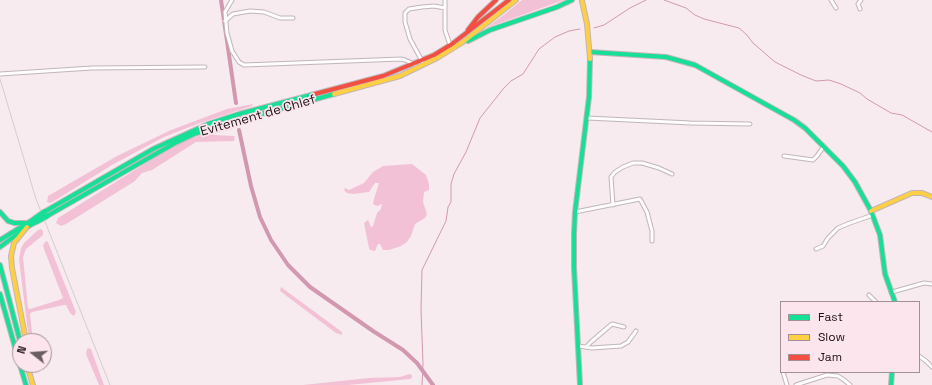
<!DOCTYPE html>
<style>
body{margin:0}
#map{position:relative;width:932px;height:385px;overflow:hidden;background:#f7ebef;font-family:"Space Grotesk",sans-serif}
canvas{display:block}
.legend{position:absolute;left:780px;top:301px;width:140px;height:72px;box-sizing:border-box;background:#fde5ee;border:1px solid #a39097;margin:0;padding:5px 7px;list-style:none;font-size:12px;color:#1b1115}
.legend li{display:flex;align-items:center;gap:8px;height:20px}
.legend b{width:20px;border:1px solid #a39097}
.north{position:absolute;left:12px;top:333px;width:40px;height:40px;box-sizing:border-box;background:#fde5ee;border:1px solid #a39097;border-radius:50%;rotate:287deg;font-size:11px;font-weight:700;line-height:16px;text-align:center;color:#1b1115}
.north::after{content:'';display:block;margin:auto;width:14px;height:18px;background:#685d61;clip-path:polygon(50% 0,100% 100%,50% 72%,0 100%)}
</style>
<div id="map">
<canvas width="932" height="385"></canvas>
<ul class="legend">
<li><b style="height:5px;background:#16e098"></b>Fast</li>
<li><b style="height:5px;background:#ffcf43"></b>Slow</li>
<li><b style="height:5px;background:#f24e42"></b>Jam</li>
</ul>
<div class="north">N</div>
</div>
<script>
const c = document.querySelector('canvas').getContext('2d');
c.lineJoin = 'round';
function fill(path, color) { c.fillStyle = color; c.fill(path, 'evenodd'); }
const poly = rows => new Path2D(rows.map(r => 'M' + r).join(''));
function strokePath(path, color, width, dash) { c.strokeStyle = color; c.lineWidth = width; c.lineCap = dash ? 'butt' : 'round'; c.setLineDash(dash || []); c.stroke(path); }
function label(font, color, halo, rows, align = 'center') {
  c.font = font + ' "Space Grotesk",sans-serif'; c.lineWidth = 3.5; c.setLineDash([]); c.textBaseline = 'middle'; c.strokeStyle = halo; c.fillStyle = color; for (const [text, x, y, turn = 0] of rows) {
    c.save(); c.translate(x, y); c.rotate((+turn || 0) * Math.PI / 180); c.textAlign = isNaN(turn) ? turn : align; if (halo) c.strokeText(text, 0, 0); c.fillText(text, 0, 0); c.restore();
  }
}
const forest = poly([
 [522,0,564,0,486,28,501,17],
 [253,104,252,106,200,123,164,137,112,165,54,201,50,203,47,202,48,196,117,156,171,130,227,109],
 [234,124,232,129,213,134,214,135,234,136,235,137,234,141,196,142,152,170,142,173,135,181,66,224,61,226,56,223,58,218,170,148,189,139],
 [412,164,426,175,429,184,429,190,424,192,423,202,427,214,425,218,415,224,411,236,407,242,401,246,389,250,383,250,380,244,378,244,375,251,370,250,369,248,364,223,368,220,371,227,373,226,377,213,381,209,382,204,377,206,373,204,374,199,379,183,375,183,369,192,353,194,347,193,344,190,345,188,349,190,364,183,373,172,383,166],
 [41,229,43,231,43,235,26,249,23,257,28,308,30,309,59,300,63,298,44,249,43,245,46,241,48,242,76,312,74,316,70,313,66,305,64,305,32,312,30,314,33,341,29,341,19,259,21,248,24,243,38,230],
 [281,287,342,332,342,335,336,333,280,291],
 [88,348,91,349,104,385,99,385,86,354,87,349],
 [409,374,412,375,412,378,410,379,348,385,303,385,369,378,400,377]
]);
const stream = poly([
 [664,0,686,8,695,15,704,19,739,28,747,35,753,43,775,62,801,75,816,81,829,80,841,84,860,93,867,99,891,113,902,115,932,132],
 [594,28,604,25,630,8,646,0],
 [422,385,423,364,421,310,422,270,446,221,448,207,451,202,451,184,454,174,466,152,480,118,504,88,511,81,523,74,539,49,555,37,569,31,580,29]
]);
const canal = poly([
 [221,0,236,103],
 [239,130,251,186,260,217,271,240,288,265,310,287,373,331,403,350,417,363,433,385]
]);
const street = poly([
 [232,0,225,12,227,33,232,51,239,62,244,65,401,59,405,60,414,64],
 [445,0,445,30,450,45],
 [831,0,836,8],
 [860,9,858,4,861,0],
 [225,21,233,14,250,11,264,12,280,18,293,18],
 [422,61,410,39,405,22,405,13,409,9,422,7,434,6,445,8],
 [0,74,92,68,205,67],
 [587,118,691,123,750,124],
 [784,156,813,160,817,156,824,146],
 [613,205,611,177,615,172,623,167,633,163,642,163,659,168,672,174],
 [575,212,640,199,647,212,652,231,652,241],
 [816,249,823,246,828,238,838,228,850,223,873,215],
 [892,292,924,283,932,284],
 [869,295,876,302],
 [578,346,592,348,621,346,628,342,636,331],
 [586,347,592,341,612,324,624,327],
 [919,356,926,361,932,367],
 [783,372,787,385],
 [796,385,827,375,838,376,844,380,850,385]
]);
const fast = poly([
 [468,41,490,30,557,7,572,0],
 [590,52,666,57,695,65,794,120,805,128,843,166,855,182,871,211,880,235,885,274,895,302],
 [0,212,8,221,14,223,25,223],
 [44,212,153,149,208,124,239,114,315,94],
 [47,216,175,143,194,134,232,122,334,94],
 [0,240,34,219],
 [0,247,27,227,36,222],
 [0,265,20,341],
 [0,294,20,365],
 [20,365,26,385],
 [580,385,574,268,574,234,575,212,589,97,590,59],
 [891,385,892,372]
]);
const slow = poly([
 [582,1,587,24,590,59],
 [334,94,400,76,437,58,463,42,516,0],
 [871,211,912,193,922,193,932,197],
 [26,341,12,268,11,256,14,243,27,227],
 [27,365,33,385]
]);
const jam = poly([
 [468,30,478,17,496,0],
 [315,94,383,76,434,55,452,44,509,0]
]);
const rail = poly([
 [0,79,36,199,110,385]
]);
const fastBridge = poly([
 [34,219,44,212],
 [36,222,47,216]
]);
const streetNames = [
 ["Evitement de Chlef",258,116,-16]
];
fill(forest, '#f3c1d5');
strokePath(stream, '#d298b0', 1);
strokePath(canal, '#d298b0', 4);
strokePath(street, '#c0b6b9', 5);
strokePath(fast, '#c0b6b9', 6);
strokePath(slow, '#c0b6b9', 6);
strokePath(jam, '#c0b6b9', 6);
strokePath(street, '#fefcfd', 3);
strokePath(fast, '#16e098', 4);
strokePath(slow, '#ffcf43', 4);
strokePath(jam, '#f24e42', 4);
strokePath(rail, '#d2ced0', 1);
strokePath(fastBridge, '#cec8cb', 7, []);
strokePath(fastBridge, '#16e098', 5);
label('13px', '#1b1115', '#fde5ee', streetNames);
</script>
